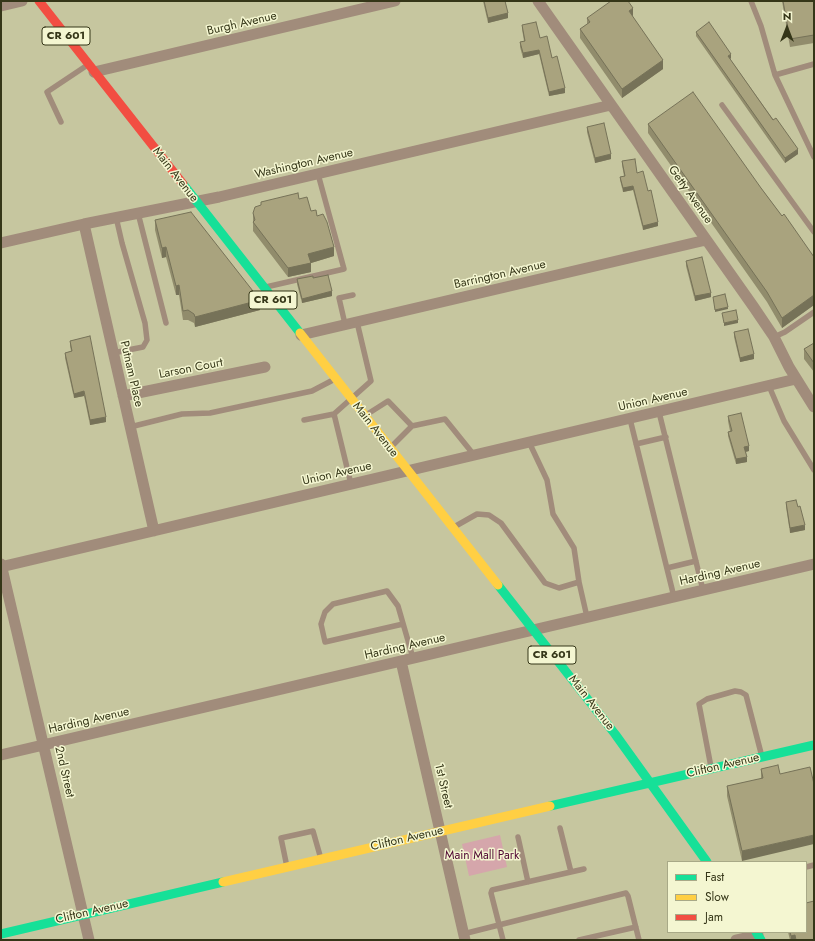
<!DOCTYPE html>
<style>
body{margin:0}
#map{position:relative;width:815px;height:941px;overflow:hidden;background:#c6c69f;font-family:Jost,sans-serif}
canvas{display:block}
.frame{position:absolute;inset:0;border:2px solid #353618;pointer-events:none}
.legend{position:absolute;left:667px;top:861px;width:140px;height:72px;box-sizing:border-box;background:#f4f6d1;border:1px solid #a8a987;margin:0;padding:5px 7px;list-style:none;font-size:12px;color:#353618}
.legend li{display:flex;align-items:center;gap:8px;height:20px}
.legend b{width:20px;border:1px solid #a8a987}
.north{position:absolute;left:767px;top:8px;width:40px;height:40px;-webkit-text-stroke:3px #f4f6d1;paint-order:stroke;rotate:0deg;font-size:11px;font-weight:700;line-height:16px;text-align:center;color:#353618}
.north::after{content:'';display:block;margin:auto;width:14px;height:18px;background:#353618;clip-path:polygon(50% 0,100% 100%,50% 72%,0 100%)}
</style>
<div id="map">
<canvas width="815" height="941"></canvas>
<div class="frame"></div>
<ul class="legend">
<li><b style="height:5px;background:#16e098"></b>Fast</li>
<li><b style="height:5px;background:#ffcf43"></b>Slow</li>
<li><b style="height:5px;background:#f24e42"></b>Jam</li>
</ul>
<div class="north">N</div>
</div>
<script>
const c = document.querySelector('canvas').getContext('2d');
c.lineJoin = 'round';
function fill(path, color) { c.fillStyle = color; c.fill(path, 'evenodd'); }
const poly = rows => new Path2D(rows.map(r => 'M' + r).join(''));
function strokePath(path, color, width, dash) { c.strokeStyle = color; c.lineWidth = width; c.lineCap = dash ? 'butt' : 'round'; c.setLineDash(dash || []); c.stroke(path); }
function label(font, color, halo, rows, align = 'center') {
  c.font = font + ' Jost,sans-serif'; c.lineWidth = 3; c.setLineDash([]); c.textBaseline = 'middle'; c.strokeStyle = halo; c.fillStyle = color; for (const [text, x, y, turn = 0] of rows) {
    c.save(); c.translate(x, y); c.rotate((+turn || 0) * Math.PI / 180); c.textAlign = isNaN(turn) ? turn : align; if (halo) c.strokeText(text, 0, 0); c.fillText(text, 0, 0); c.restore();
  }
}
const green = poly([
 [500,835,507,867,469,876,462,844]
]);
const lane = poly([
 [751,1,761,26,775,75,814,64],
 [775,75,814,157],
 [722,105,814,232],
 [61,122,47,92,86,66],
 [138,213,166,323],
 [266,287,344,269,318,174],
 [345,324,339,298,353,295],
 [774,337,785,332,814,312],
 [113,353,143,347,147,340,145,323,122,243,116,217],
 [769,386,784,421,814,470],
 [659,412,703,590],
 [366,415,388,401,412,426,445,419,474,455],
 [630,419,674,597],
 [304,420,334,414],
 [130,427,182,414,210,413,312,391,333,380],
 [529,442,547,480,553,514,574,548,579,582],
 [636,444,666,437],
 [391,447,412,426],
 [351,484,334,414,371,381,357,322],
 [454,527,477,514,489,515,501,523,545,583,559,588,579,582,587,617],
 [667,568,696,561],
 [403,624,325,642,321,624,325,612,333,604,387,591,398,606,413,658],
 [711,767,699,704,707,699,735,691,741,692,746,695,762,757],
 [560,828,571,872],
 [518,837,528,882],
 [287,867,281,838,313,831,321,859],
 [806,867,814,865],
 [463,934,626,893,628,896,639,940],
 [503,940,491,893,492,890,584,869],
 [579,940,636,927]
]);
const street = poly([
 [538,1,753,306,774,337,789,367,814,407],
 [1,6,22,1],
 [94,72,395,1],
 [84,224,154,531],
 [1,243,84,224,219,197,611,105],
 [301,335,706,240],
 [123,396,265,367],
 [1,564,89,940],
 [1,567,796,379],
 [401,661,465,940],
 [1,755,814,564],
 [736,940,758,935]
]);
const fast = poly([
 [183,184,300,333],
 [498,585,615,734,707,862],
 [550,806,814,745],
 [756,932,761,940],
 [1,934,223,882]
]);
const slow = poly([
 [300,333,498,585],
 [223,882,550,806]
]);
const jam = poly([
 [39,1,183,184]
]);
const wall = poly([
 [483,1,505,1,508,18,488,23],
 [782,1,814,1,814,43,790,47],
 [633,17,663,69,622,98,580,38,580,29,587,24,587,18],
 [522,25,540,38,552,58,565,93,549,96,539,54,523,58,520,47,520,42,524,41,522,29],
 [696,32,731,58,730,59,798,154,785,163,696,36],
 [648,124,761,188,782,216,814,257,814,305,782,328,767,302,648,133],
 [587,127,611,159,595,163,587,132],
 [622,161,637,173,648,191,658,226,643,230,633,190,623,192,620,180,620,177,624,176,622,165],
 [299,199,311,211,317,216,334,256,311,263,311,272,288,277,253,231,253,213,261,206,261,202],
 [155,220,260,310,195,327,194,323,188,320,183,320,179,295,176,295,166,257,162,258,155,230],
 [686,261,711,297,695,301,686,266],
 [313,278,332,296,302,303,297,284,297,279],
 [734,332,754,359,740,362,734,337],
 [70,341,106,422,90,425,84,396,74,398,65,358,65,353,71,351,70,346],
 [814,343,814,372,804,359,804,349],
 [728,416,749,451,746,452,747,462,736,464,728,436,728,432,730,431,728,421],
 [786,502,805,530,790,533,786,507],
 [761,769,780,774,742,861,727,796,727,786,761,779],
 [788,932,806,932,814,940,790,940]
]);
const shadedWall = poly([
 [633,8,633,17,629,11],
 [508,13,508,18,488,23,488,18],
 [539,50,539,54,523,58,523,53],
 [731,54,731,58,728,61,728,56],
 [663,60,663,69,622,98,622,89],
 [565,88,565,93,549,96,549,92],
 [798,149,798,154,785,163,785,158],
 [611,154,611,159,595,163,595,158],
 [633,186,633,190,623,192,623,188],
 [658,222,658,226,643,230,643,226],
 [166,247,166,257,162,258,162,248],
 [334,247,334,256,311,263,311,272,288,277,288,268,308,254],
 [179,285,179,295,176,295,176,286],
 [332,291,332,296,302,303,302,299],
 [711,293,711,297,695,301,695,296],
 [814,295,814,305,782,328,782,318],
 [260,300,260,310,195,327,195,317],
 [728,307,728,309,715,312,715,310],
 [738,320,738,323,724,326,724,323],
 [754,354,754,359,740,362,740,358],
 [84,391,84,396,74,398,74,394],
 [106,417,106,422,90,425,90,420],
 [749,446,749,451,744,452,744,447],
 [747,457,747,462,736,464,736,459],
 [805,525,805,530,790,533,790,528],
 [814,835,814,844,742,861,742,851],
 [795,935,795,940,791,940,791,936]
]);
const building = poly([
 [484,1,505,1,508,13,488,18,484,1],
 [611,1,628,1,633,8,629,11,663,60,622,89,580,29,590,22,587,18,611,1],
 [783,1,814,1,814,35,790,39,783,1],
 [536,22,540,38,547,36,552,58,557,56,565,88,549,92,539,50,523,53,520,42,525,41,522,25,536,22],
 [709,22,731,54,728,56,773,120,776,118,798,149,785,158,696,32,709,22],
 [693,92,761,188,782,216,784,214,814,257,814,295,782,318,767,292,648,124,693,92],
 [604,123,611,154,595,158,587,127,604,123],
 [635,159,637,173,643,171,648,191,651,190,658,222,643,226,633,186,623,188,620,177,625,176,622,161,635,159],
 [298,193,299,199,307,197,311,211,316,210,317,216,323,214,327,222,334,247,308,254,311,263,288,268,253,222,255,220,253,213,255,207,261,205,261,202,298,193],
 [191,212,260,300,195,317,194,314,188,310,183,311,179,285,176,286,166,247,162,248,155,220,191,212],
 [702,257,711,293,695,296,686,261,702,257],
 [328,275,332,291,302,299,297,279,313,276,313,278,328,275],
 [725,294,728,307,715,310,713,297,725,294],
 [736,310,738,320,724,323,722,313,736,310],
 [748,329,754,354,740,358,734,332,748,329],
 [90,336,106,417,90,420,84,391,74,394,65,353,72,351,70,341,90,336],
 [814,343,814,363,804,349,814,343],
 [741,413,749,446,744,447,747,457,736,459,728,432,732,431,728,416,741,413],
 [796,500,798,507,800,506,805,525,790,528,786,502,796,500],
 [778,765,780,774,810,767,814,784,814,835,742,851,727,786,763,778,761,769,778,765],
 [814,901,814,940,796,940,795,935,791,936,790,932,806,932,806,903,814,901]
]);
const shields = [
 [66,36,48],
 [273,300,48],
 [552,655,48]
];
const shieldNames = [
 ["CR 601",66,36],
 ["CR 601",273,300],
 ["CR 601",552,655]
];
const streetNames = [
 ["Burgh Avenue",242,24,-13],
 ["Washington Avenue",304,164,-13],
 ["Main Avenue",175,175,52],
 ["Getty Avenue",690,195,55],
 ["Barrington Avenue",500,275,-13],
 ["Larson Court",191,369,-11],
 ["Putnam Place",131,374,77],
 ["Union Avenue",653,400,-13],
 ["Main Avenue",375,430,52],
 ["Union Avenue",337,474,-13],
 ["Harding Avenue",720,573,-13],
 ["Harding Avenue",405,647,-13],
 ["Main Avenue",591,703,52],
 ["Harding Avenue",89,721,-13],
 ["Clifton Avenue",723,766,-13],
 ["2nd Street",64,772,77],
 ["1st Street",443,786,77],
 ["Clifton Avenue",407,839,-13],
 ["Clifton Avenue",92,912,-13]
];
const parkNames = [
 ["Main Mall Park",482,856]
];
fill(green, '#d5a6ab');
strokePath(lane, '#a18c7b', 5.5);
strokePath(street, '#a18c7b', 11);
strokePath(fast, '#16e098', 9);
strokePath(slow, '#ffcf43', 9);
strokePath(jam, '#f24e42', 9);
fill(wall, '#918c6c');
fill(shadedWall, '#767258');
fill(building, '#a9a37e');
strokePath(building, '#767258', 1);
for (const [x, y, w] of shields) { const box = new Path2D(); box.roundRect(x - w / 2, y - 9, w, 18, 3); c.fillStyle = '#f4f6d1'; c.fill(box); strokePath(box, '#353618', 1); }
label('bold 11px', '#353618', null, shieldNames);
label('12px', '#353618', '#f4f6d1', streetNames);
label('12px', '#4f0632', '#f4f6d1', parkNames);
</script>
